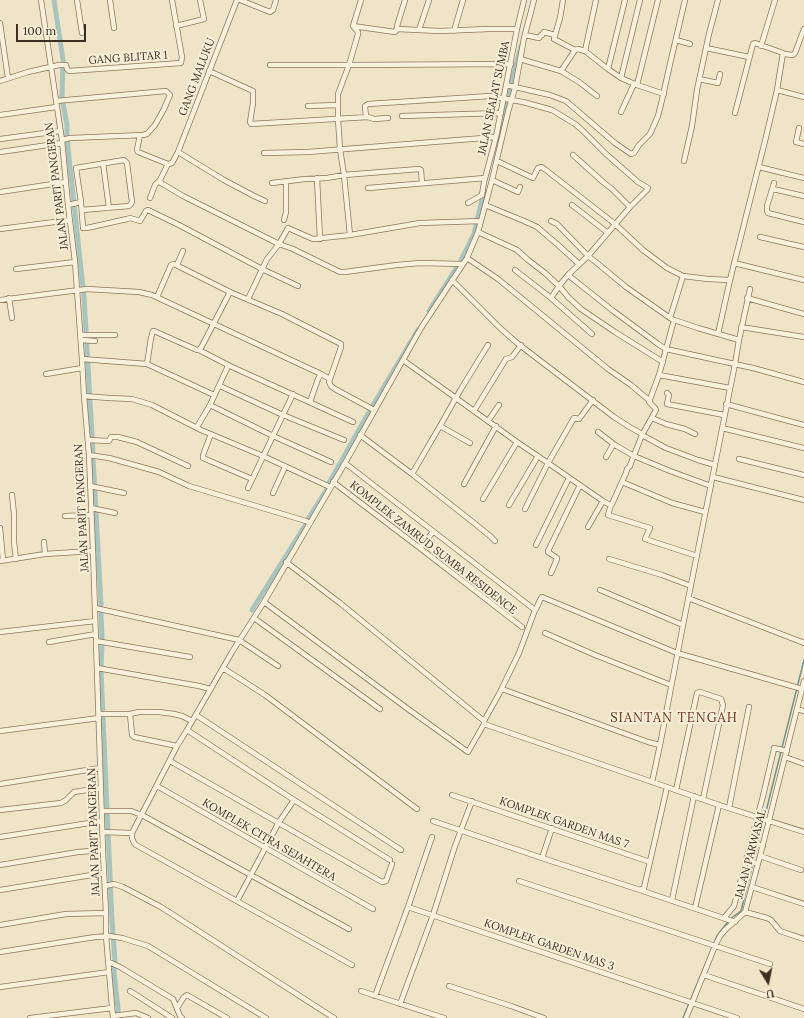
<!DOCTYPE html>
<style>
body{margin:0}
#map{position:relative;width:804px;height:1018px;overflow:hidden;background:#f0e4c8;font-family:Lora,serif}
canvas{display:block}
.north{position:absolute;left:748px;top:962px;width:40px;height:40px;-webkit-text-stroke:3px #f7eed8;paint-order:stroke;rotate:170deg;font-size:11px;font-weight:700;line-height:16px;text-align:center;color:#3d2e20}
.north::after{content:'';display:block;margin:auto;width:14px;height:18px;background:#3d2e20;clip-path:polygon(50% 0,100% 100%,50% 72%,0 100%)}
.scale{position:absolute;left:16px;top:24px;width:70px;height:18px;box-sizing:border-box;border:2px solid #3d2e20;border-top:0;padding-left:5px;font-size:12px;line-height:14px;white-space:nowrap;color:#3d2e20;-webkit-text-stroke:3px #f7eed8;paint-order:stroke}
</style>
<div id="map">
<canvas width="804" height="1018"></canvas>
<div class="north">U</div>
<div class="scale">100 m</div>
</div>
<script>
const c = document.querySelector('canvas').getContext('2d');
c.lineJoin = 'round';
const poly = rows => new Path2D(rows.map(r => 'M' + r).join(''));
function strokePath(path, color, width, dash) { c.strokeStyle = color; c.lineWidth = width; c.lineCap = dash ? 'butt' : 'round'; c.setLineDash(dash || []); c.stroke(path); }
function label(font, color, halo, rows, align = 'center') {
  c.font = font + ' Lora,serif'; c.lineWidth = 4; c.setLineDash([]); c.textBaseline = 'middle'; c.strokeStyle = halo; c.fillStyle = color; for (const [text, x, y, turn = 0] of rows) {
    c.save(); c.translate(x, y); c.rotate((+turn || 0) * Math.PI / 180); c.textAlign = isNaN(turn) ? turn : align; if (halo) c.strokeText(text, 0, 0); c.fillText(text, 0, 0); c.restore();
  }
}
const stream = poly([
 [683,1018,717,936,730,919,741,911,804,660]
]);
const canal = poly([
 [54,0,63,60,62,98,67,125,67,139,84,297,93,453],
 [499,131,521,46],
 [461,260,474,234,484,191],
 [429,311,457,267],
 [373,405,418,330],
 [93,458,101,605],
 [329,483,369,412],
 [308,519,327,489],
 [252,610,306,524],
 [101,612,102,639],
 [102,644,101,670,103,718,112,921,115,962,114,972,119,1018]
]);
const minor = poly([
 [41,0,62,140,68,205,75,262,82,359,84,396,89,455,93,551,103,852,106,913,106,936,113,1018],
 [77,0,82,33],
 [110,0,114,28],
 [240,0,270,12,273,10,276,0],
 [361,0,353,26,358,32,358,34,349,65,338,94,338,119,340,149,344,175,350,235,420,223,481,221],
 [563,0,560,18,554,39,575,50],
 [596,0,585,51,608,69,621,78,637,85,664,94],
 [0,23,8,78],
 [176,26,204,19,200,0],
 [353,26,395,32,397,29,440,31,489,29,517,29],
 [397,29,397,26,405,0],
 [419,30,429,0],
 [454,31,463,0],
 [525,35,539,38,541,35,542,35,544,32,555,35],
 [676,40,690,44],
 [761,46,775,0],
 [706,48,749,57],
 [784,54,793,55,795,53,804,29],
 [520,59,561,71,579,82,597,96],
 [270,65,349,65,511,64],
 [608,69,625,0],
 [209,71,253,91,253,103,250,122,251,124,368,117,374,119,388,118],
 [561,71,575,50,578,49,585,51],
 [621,78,640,0],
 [699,79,718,83,720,74],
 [0,81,28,72,59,65,66,65,67,69,69,71,181,63,182,57,172,0],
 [506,85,550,95,566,101,615,143,631,154,634,153,639,145,650,134,658,116,662,100,670,64,685,0],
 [637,85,658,0],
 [777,90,804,97],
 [56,101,166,91,170,95,164,109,155,125,147,134,143,135,70,138,62,140],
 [308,106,338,105],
 [621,112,634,84],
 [0,115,56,107],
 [402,116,501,113],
 [366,117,365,106,368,104,490,96,523,102,552,110,575,124,581,129,606,154,638,182,648,188,647,190,630,207,588,256,568,275,559,286,551,298],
 [799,128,796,142,804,144],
 [140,135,137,150,138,152,168,164,172,163,178,152,237,0],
 [0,139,60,131],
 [0,152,62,143],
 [178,152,224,180,254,196,265,201],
 [264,153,308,152,496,137],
 [573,155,603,182,612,189,630,207],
 [684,161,692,126,697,90,709,34,718,0],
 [103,163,109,208],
 [168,164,160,180,161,183,183,196,279,244,293,249,340,272,345,272,397,265,420,263,463,264],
 [759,167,804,178],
 [317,178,320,239],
 [492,180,518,192,520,187],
 [272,183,305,179,327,178,344,175,419,169,421,170,422,183],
 [774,183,767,206,767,211,768,213,804,222],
 [368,188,485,178],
 [773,189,804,196],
 [0,192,66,182],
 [482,195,484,182,496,137,517,29,524,0],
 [150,198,155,185,160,180],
 [468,203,482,195],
 [68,205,81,202],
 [485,205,524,221,537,227,557,244,579,264],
 [572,205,608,233],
 [82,210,129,206,131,204,132,202,127,163,124,160,76,168,81,202,83,227,83,228,87,228,127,219,130,218,140,221,146,211,148,210,179,225,262,269,298,286],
 [284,220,286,212,286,181],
 [551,221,557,224,588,256,597,263,626,287,670,318],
 [0,229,70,220],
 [478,232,517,250,528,260,545,273,559,286,569,298,581,309,615,332,663,362],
 [760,237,804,247],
 [467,258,498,279,608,369,631,385,650,401],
 [734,263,804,280],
 [177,265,183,251],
 [16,269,75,262],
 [515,270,551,298,592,334],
 [568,275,612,310,658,344,666,349,753,368,804,382],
 [683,276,708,279,730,280],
 [452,280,500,328,517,343,614,417,628,426,642,434],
 [157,297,171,265,174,264,230,292,282,314,341,344,341,347,330,379],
 [9,298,12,318],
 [747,298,804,314],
 [248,299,267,259,279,244,288,228,313,239,350,235],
 [0,300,87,289,139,292,152,295,321,374,330,379,329,382,331,386,335,389,374,410],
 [674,320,698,328,739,340],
 [741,327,804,337],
 [718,334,730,280,766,137,777,90,783,53,755,43,753,44,735,113],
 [81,335,115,335],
 [81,340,95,341],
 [488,345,461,389,440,426,412,474,474,523,490,536,495,541],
 [199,350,230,366],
 [82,359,147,364,151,338,153,331,154,331,197,350,199,350,202,346,230,292],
 [403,360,517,442,548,463,603,501,610,505,612,504,626,473,627,469,630,466,631,463,642,435,656,410,655,408,649,402,659,375,674,320,670,318,683,276,667,268,643,250,615,224,542,167,538,168,533,178,497,161],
 [147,364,214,395],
 [46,374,82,368],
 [659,375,730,388],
 [220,386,283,415,344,440],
 [667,393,669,395,667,404,724,415],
 [84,396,109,398,132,399,152,405,201,430,263,456,330,487],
 [310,402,318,379,321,374],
 [726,404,804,425],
 [210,405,273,436,331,462],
 [474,411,506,359,512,357,521,345],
 [652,418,666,424,685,429,695,434],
 [488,421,499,405],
 [440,426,470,443],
 [197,427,210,405,228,366,230,366,353,422],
 [722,428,804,448],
 [598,432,615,445,634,456,670,471,711,486],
 [211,434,203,455,203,458,252,479],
 [360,435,412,474],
 [642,435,666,448,698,460,715,465],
 [88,440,109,441,111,437,118,437,137,442,188,466],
 [89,455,109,458,145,468,159,472,189,486,306,521,310,523],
 [606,457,613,445,615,445],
 [739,459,804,475],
 [345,463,535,610],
 [713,477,804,500],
 [333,482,420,548,522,627],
 [622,482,672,503,705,512],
 [464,484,496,426],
 [90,486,124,493],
 [248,488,293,394],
 [273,493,285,467],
 [12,495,14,514,14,542,16,559],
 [483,499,517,442],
 [509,505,538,456],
 [611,505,608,515,650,528,645,539,697,556],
 [91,508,115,513],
 [525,509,548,463,574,418,579,419,593,400],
 [65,516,91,515],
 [588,527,603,501],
 [0,528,3,560],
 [44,542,45,554],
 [536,545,569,478],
 [420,548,433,532],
 [609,559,662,575,691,586],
 [0,561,45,554,93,551],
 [286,562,340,603,484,721],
 [551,573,557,559,557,558,548,552,548,551,580,485],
 [600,590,683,625],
 [688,598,804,643],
 [264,602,408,709,468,752,484,724,484,721,499,694,501,690,502,689,648,742,660,745],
 [95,608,239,640,278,666],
 [254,618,380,709],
 [0,632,95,621],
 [545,633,595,655,671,685],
 [96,641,190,657],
 [49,642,96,634],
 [97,668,199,686,210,689],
 [223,668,265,695,417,809],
 [501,690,519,653,535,610,536,609,540,600,542,597,677,653,802,689],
 [797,709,804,711],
 [99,714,130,714,132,735,134,737,177,746],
 [130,714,139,712,159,712,174,714,182,716,192,721],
 [196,715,401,850],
 [484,724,719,805,804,832],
 [187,730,294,800,390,860],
 [0,731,99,718],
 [785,757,804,764],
 [170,761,382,882,386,881,392,864],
 [652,782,660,745,683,625,735,364,739,340,750,289],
 [0,784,100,768],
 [157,786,373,909],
 [676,790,697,693,700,692,721,699,723,705,703,799],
 [452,795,650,862],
 [729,808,749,707],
 [0,810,61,803,66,800,74,792,101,788],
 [102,811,131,811,142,815,349,929],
 [433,821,542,858,640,890,644,888,667,787],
 [103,832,132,833],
 [0,837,102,821],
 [751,843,763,846],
 [760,856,801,870],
 [542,858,552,828],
 [746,860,758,864],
 [0,865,78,852,103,850],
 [519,881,770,964],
 [105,886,114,884,123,887,161,907,334,1018],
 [752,887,804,904],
 [0,890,104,873],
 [640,890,735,922],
 [672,900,694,796],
 [237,901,279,822,294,800],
 [408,907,737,1018],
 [695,908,719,805],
 [745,912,767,918,771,920,780,931,804,939],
 [724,918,734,906,763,796,774,749,774,748,787,751],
 [0,925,66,914,106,913],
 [0,952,95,937,109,936,122,938,148,946,266,1018],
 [109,962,120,967,173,999,180,1016,182,1018],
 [352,965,136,845,134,843,132,838,132,833,177,746,187,730,232,652,264,602,345,463,421,328,467,258,478,232,492,180,508,112,515,88,524,38,534,0],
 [704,975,804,1009],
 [449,986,511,1006,544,1018],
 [0,987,109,972],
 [130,991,172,1018],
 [361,991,444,1018],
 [375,996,408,907,432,837],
 [400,1004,433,915,455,846,472,801],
 [177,1008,184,997,187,995,227,1018],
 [113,1016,136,1013,148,1018],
 [30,1018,112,1008],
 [686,1018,715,946,720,936,725,930,745,912,760,856,804,681]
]);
const streetNames = [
 ["GANG BLITAR 1",128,58,-4],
 ["GANG MALUKU",197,77,-69],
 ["JALAN SEALAT SUMBA",494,98,-78],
 ["JALAN PARIT PANGERAN",57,186,-97],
 ["JALAN PARIT PANGERAN",82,508,-93],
 ["KOMPLEK ZAMRUD SUMBA RESIDENCE",433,548,38],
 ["KOMPLEK GARDEN MAS 7",564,823,19],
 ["JALAN PARIT PANGERAN",94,832,-92],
 ["KOMPLEK CITRA SEJAHTERA",269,840,30],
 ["JALAN PARWASAL",751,854,-75],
 ["KOMPLEK GARDEN MAS 3",549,945,19]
];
const quarterNames = [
 ["SIANTAN TENGAH",674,718]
];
strokePath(stream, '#6f938a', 1.5);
strokePath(canal, '#a9c4bc', 5);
strokePath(minor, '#8d765c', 6);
strokePath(minor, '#faf1dc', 4.5);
label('11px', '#3d2e20', '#f7eed8', streetNames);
c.letterSpacing = '1px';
label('13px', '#6b2e1e', '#f7eed8', quarterNames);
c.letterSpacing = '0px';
</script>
